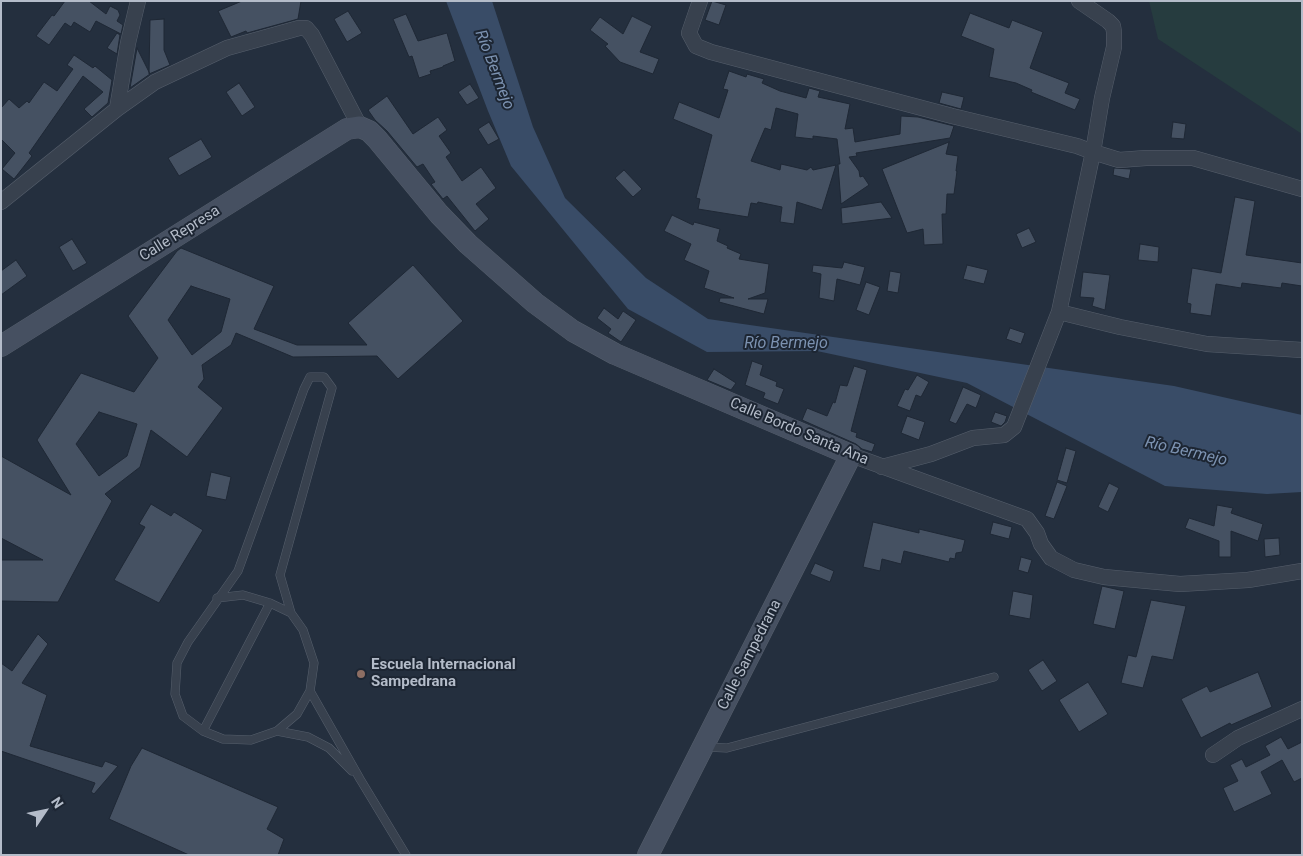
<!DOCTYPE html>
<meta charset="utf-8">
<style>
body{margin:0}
#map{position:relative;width:1303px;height:856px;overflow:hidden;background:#242f3e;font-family:Roboto,sans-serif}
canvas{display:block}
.frame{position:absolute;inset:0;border:2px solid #b4bcc9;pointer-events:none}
.north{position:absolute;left:20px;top:786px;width:50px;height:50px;-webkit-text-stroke:4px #1d2633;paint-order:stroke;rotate:56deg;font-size:14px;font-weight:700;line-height:20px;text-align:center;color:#b4bcc9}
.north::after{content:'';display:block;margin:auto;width:18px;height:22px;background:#b4bcc9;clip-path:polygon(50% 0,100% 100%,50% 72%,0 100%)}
</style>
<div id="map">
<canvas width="1303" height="856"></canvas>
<div class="frame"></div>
<div class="north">N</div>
</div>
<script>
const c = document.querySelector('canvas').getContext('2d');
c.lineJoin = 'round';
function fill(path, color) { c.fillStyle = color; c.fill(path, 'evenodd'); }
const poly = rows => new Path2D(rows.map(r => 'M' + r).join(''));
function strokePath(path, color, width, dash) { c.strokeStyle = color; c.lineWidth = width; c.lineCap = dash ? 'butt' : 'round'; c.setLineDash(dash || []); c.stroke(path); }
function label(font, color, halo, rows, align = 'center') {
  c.font = font + ' Roboto,sans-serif'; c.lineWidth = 4; c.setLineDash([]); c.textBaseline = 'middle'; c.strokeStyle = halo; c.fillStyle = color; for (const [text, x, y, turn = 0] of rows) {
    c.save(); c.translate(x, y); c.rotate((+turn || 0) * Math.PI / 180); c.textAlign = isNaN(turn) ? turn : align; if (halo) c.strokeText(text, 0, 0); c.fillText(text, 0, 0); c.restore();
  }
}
const green = poly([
 [1149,1,1302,1,1302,134,1158,39]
]);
const water = poly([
 [446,1,492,1,533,127,565,198,646,278,708,319,1174,386,1302,415,1302,492,1267,494,1165,486,967,383,817,351,707,352,628,309,511,166,488,111]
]);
const building = poly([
 [65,1,89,1,106,14,110,6,118,10,120,15,117,21,123,25,121,34,96,21,90,32,74,22,71,27,65,23,49,45,36,36,52,15,54,16,65,1],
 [242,1,301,1,298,19,247,33,246,31,231,37,218,11,242,1],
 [712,1,726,5,719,25,705,20,712,1],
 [348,11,362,33,347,42,334,19,348,11],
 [970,13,1009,28,1012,20,1043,32,1030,68,1069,83,1065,93,1080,99,1075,110,1031,92,1032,90,1016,83,989,77,994,49,961,36,970,13],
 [406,14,418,41,447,33,455,61,443,66,443,67,430,71,431,74,419,78,412,56,409,57,393,19,406,14],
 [632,16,652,26,640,52,659,59,653,74,620,62,605,46,608,44,590,30,600,17,623,34,632,16],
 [164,19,164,50,170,65,149,74,150,20,164,19],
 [117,33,120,35,117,54,107,48,117,33],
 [137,48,150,74,130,88,137,48],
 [74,55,93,68,95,66,112,80,108,103,92,117,84,109,103,92,83,76,29,153,32,156,14,179,2,169,15,153,1,139,1,108,9,99,19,108,27,101,29,103,44,82,57,91,73,69,67,65,74,55],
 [729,71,746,77,747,74,764,79,762,83,780,91,806,98,809,88,820,91,818,97,850,104,845,129,853,128,855,142,900,134,901,116,918,117,954,126,950,138,856,153,857,156,849,157,859,171,860,177,863,176,869,185,841,204,838,164,840,164,837,139,813,136,813,139,795,137,798,114,776,108,771,130,765,128,751,161,780,170,781,164,807,170,811,167,813,170,836,165,822,210,797,202,794,224,780,222,782,207,758,202,757,204,751,203,748,217,698,209,700,199,696,198,712,135,673,119,679,102,719,118,728,90,723,89,729,71],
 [239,83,255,107,242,116,226,92,239,83],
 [470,84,479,98,467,105,458,92,470,84],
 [942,92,964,97,961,109,939,103,942,92],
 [387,96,413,134,438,117,447,130,439,136,451,153,446,157,462,181,481,167,496,188,476,204,489,219,475,231,447,196,443,199,431,184,435,182,423,164,417,167,387,131,375,120,368,110,387,96],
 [489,122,499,139,488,145,478,129,489,122],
 [1173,122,1186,124,1184,139,1171,138,1173,122],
 [201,139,212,157,179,176,168,158,201,139],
 [949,142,946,154,958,156,956,171,957,171,954,194,947,194,946,214,942,214,943,244,924,245,923,229,907,233,882,169,949,142],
 [1114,168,1131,169,1129,179,1113,175,1114,168],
 [624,170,642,189,633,197,615,178,624,170],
 [1235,197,1255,201,1246,255,1302,263,1302,286,1282,283,1281,288,1242,283,1241,288,1216,284,1211,316,1190,313,1191,304,1187,303,1192,268,1221,273,1235,197],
 [881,202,892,218,842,224,841,208,881,202],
 [672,215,693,225,694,222,720,229,717,241,728,246,727,248,741,254,739,259,769,264,765,293,748,299,768,299,764,314,719,302,720,298,734,298,704,288,709,271,684,260,691,244,664,231,672,215],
 [1029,228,1036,242,1022,248,1016,234,1029,228],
 [72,239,87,263,73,271,59,247,72,239],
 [1140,244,1159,247,1158,262,1138,260,1140,244],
 [181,248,274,286,254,329,297,345,367,345,348,323,413,265,463,321,398,379,377,356,293,357,236,333,231,345,202,365,204,379,198,387,223,408,187,457,151,430,140,467,105,494,112,501,58,602,1,601,1,560,43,560,1,538,1,456,71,495,37,440,81,373,134,392,158,358,128,316,177,251,181,248],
 [191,286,230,299,221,332,192,355,168,320,191,286],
 [99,412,137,424,127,456,99,476,76,444,99,412],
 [16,260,27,276,1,295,1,271,16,260],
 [844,262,865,267,860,285,837,279,834,301,819,298,821,274,812,272,813,265,842,268,844,262],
 [967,265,988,270,984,284,963,279,967,265],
 [890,271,901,273,898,293,887,291,890,271],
 [1083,272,1110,275,1105,310,1092,306,1094,298,1080,297,1083,272],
 [866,282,880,287,869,315,856,310,866,282],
 [604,308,618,319,623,311,636,320,621,342,608,333,611,329,597,318,604,308],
 [1010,328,1025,333,1021,344,1006,339,1010,328],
 [752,361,763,365,760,375,777,382,776,386,784,389,778,404,763,398,765,393,745,385,752,361],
 [854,366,867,370,851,431,857,433,856,437,875,444,872,452,862,449,856,444,802,420,807,408,827,416,833,402,835,403,840,385,847,386,854,366],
 [714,369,736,383,731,390,707,380,714,369],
 [917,375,929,382,921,397,916,395,910,411,897,406,905,389,908,390,917,375],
 [963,387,981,395,976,408,967,404,956,424,949,421,963,387],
 [995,412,1007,416,1005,422,1001,426,991,422,995,412],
 [907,416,925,422,919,440,901,433,907,416],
 [1066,448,1076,451,1067,483,1057,480,1066,448],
 [211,472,231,477,226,500,206,496,211,472],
 [1057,482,1067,486,1054,519,1045,516,1057,482],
 [1109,483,1119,488,1108,512,1098,507,1109,483],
 [151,504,171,516,174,512,203,530,159,603,114,580,145,527,139,524,151,504],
 [1217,505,1233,508,1231,513,1263,524,1258,541,1231,531,1231,557,1219,557,1219,541,1185,528,1189,518,1214,526,1217,505],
 [873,522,919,533,919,529,965,540,962,552,956,553,955,559,950,558,949,562,904,551,901,564,882,559,880,571,863,567,873,522],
 [993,522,1012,527,1009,539,990,534,993,522],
 [1279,538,1280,555,1265,557,1264,539,1279,538],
 [1021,557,1032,560,1028,573,1018,570,1021,557],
 [815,563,834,571,830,582,810,574,815,563],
 [1102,586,1124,591,1115,629,1093,624,1102,586],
 [1013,591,1033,595,1030,619,1009,615,1013,591],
 [1151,600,1186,606,1173,660,1152,656,1143,688,1121,683,1128,655,1136,657,1151,600],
 [38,634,48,644,22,683,47,695,30,746,102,767,105,761,118,766,94,794,91,792,95,783,1,751,1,663,12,671,38,634],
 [1043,660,1057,681,1042,691,1028,670,1043,660],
 [1258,672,1272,707,1231,725,1230,723,1201,738,1181,699,1207,686,1210,692,1258,672],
 [1088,682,1108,714,1079,732,1059,700,1088,682],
 [1281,737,1288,749,1302,742,1302,778,1294,782,1282,760,1261,772,1272,794,1234,812,1223,788,1238,781,1230,765,1242,759,1246,767,1270,755,1265,746,1281,737],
 [142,748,278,807,267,829,284,839,278,855,189,855,109,819,131,766,142,748]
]);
const lane = poly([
 [310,377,324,377,332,388,280,575,291,613,303,630,314,663,310,691,297,714,277,731,251,740,223,739,203,731,183,716,175,694,177,663,188,642,238,571,304,389,310,377],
 [217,598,243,595,270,603,291,613],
 [310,691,360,779,406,855],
 [203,731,270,603],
 [277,731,308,737,329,748,352,771],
 [706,747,727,748,994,677]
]);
const street = poly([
 [700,1,689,33,696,46,711,52,952,116,1077,146,1093,152,1059,312,1014,427,1004,435,973,438,931,454,882,467],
 [1079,1,1108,21,1113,26,1114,32,1114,47,1102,98,1093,152,1119,160,1146,158,1193,158,1302,189],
 [117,109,128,43,138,1],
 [1,202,117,109,155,82,227,48,299,28,306,28,312,35,360,127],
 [1059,312,1120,327,1207,344,1302,350],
 [851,455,1027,519,1037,533,1041,544,1051,558,1074,570,1104,577,1180,584,1248,580,1302,571],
 [1213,755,1238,738,1302,709]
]);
const secondary = poly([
 [1,346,347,129,360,127,369,131,377,139,439,214,468,244,535,303,573,331,615,354,851,455,648,855]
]);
const markers = [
 [361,674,5,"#8d6e63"]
];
const streetNames = [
 ["Calle Represa",180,234,-32],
 ["Calle Bordo Santa Ana",799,432,23],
 ["Calle Sampedrana",750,655,-63]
];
const poiNames = [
 ["Escuela Internacional",371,665],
 ["Sampedrana",371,682]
];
const waterNames = [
 ["Río Bermejo",494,70,69],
 ["Río Bermejo",786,344],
 ["Río Bermejo",1186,452,13]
];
fill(green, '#263c3f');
fill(water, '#394c67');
fill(building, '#455162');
strokePath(building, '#1f2835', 1);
strokePath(lane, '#565f6c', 9);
strokePath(street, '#565f6c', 16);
strokePath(secondary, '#565f6c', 22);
strokePath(lane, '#38414e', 8);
strokePath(street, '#38414e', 15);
strokePath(secondary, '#465061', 21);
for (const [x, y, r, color] of markers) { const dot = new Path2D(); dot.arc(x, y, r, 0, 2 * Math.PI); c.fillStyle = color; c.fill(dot); strokePath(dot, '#1d2633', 2); }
label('15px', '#b4bcc9', '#1d2633', streetNames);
label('bold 15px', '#b4bcc9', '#1d2633', poiNames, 'left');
label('italic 16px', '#7c92b1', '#1d2633', waterNames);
</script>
